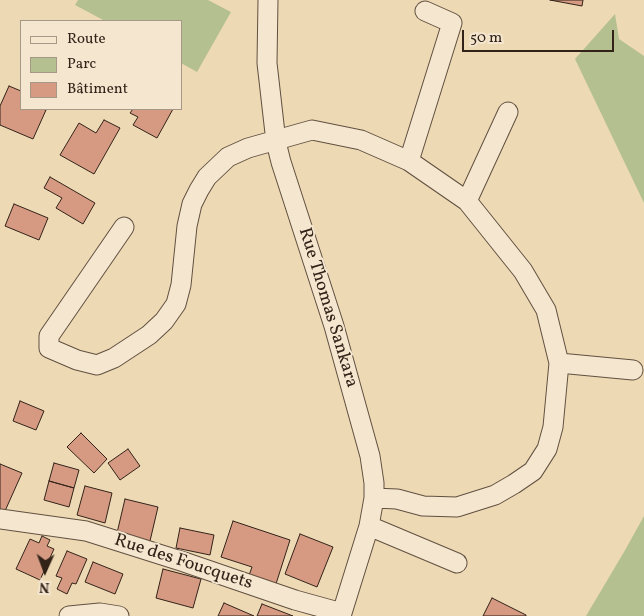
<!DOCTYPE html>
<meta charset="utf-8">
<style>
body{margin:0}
#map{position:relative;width:644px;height:616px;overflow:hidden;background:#eed9b5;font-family:Vollkorn,serif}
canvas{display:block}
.legend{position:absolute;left:20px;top:20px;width:162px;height:90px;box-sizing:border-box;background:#f4e6cf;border:1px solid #a69886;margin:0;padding:6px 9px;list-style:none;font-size:15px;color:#322319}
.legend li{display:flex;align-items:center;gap:10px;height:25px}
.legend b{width:25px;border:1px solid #a69886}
.north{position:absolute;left:20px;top:546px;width:50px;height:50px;-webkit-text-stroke:4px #f4e6cf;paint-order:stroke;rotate:182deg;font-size:14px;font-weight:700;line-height:20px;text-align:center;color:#322319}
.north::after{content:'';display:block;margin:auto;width:18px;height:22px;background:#322319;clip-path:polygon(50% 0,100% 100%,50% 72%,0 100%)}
.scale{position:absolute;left:462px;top:30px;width:152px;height:22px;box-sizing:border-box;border:2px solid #322319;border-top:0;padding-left:6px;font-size:15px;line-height:18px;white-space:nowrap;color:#322319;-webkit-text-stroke:4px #f4e6cf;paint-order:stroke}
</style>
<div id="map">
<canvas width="644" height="616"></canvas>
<ul class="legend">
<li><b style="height:6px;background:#f4e6cf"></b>Route</li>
<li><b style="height:14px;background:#b5c090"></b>Parc</li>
<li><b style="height:14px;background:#d59a81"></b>Bâtiment</li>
</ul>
<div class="north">N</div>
<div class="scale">50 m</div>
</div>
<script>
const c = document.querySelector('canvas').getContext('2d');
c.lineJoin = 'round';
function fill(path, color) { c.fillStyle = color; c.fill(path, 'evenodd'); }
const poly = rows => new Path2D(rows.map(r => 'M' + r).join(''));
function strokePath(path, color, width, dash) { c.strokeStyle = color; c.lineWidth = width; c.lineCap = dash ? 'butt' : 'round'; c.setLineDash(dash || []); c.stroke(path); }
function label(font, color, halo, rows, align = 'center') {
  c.font = font + ' Vollkorn,serif'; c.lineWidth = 4; c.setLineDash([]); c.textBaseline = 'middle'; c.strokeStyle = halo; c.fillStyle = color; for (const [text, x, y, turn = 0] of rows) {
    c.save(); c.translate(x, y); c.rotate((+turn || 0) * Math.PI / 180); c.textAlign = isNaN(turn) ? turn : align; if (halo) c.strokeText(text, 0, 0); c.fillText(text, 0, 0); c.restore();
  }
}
const green = poly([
 [78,0,208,0,231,12,197,72,181,63,181,21,105,21,75,5],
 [615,14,619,39,644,56,644,203,575,59],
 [644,516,644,616,586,616,624,552]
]);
const building = poly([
 [550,0,583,0,582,6,550,0],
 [9,86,21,91,21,109,42,109,46,110,33,139,0,125,0,106,9,86],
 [133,109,173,109,157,138,133,125,138,117,130,113,133,109],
 [104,120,120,128,94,174,60,155,79,123,96,133,104,120],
 [50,177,95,203,83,224,56,208,62,198,44,188,50,177],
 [14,204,48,218,39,240,5,226,14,204],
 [20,401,44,411,36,430,13,421,20,401],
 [81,433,107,459,94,473,67,447,81,433],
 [128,449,140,466,120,480,108,463,128,449],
 [54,463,79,470,74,488,49,481,54,463],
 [0,464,22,473,5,511,0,509,0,464],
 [49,481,74,488,69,507,44,500,49,481],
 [85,486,112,493,105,523,77,515,85,486],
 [125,499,158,507,150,541,117,533,125,499],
 [233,521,290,540,275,587,248,578,252,567,221,557,233,521],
 [180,528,214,535,210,555,176,548,180,528],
 [300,534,333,547,317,587,285,574,300,534],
 [42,536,50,540,47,546,54,549,40,580,16,569,30,539,39,543,42,536],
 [67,551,87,559,76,584,72,583,67,594,57,589,62,578,56,576,67,551],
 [93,562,123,574,115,594,85,582,93,562],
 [163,569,201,579,193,608,156,598,163,569],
 [492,598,526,615,526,616,483,616,492,598],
 [224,603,254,616,218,616,224,603],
 [262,604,293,616,257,616,262,604]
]);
const minor = poly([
 [268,0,267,63,276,142,281,162,334,326,370,456,374,483,374,498,369,526,341,616],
 [409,161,452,23,425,11],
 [467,201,508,112],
 [124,227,49,336,49,348,77,360,97,365,114,358,149,335,164,321,176,304,181,285,187,226,192,204,199,190,207,177,228,157,248,148,312,130,361,140,409,161,467,201,523,271,546,310,559,363,553,427,547,449,533,471,514,484,495,495,457,507,423,506,397,499,374,498],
 [559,363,633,370],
 [0,519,86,531,184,562,295,600,342,613],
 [369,526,457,563],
 [69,616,100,613,119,616]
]);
const streetNames = [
 ["Rue Thomas Sankara",327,308,73],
 ["Rue des Foucquets",183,563,18]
];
fill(green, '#b5c090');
fill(building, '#d59a81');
strokePath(building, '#322319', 1);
strokePath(minor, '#615040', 21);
strokePath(minor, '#f4e6cf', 19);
label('18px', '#322319', '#f4e6cf', streetNames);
</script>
